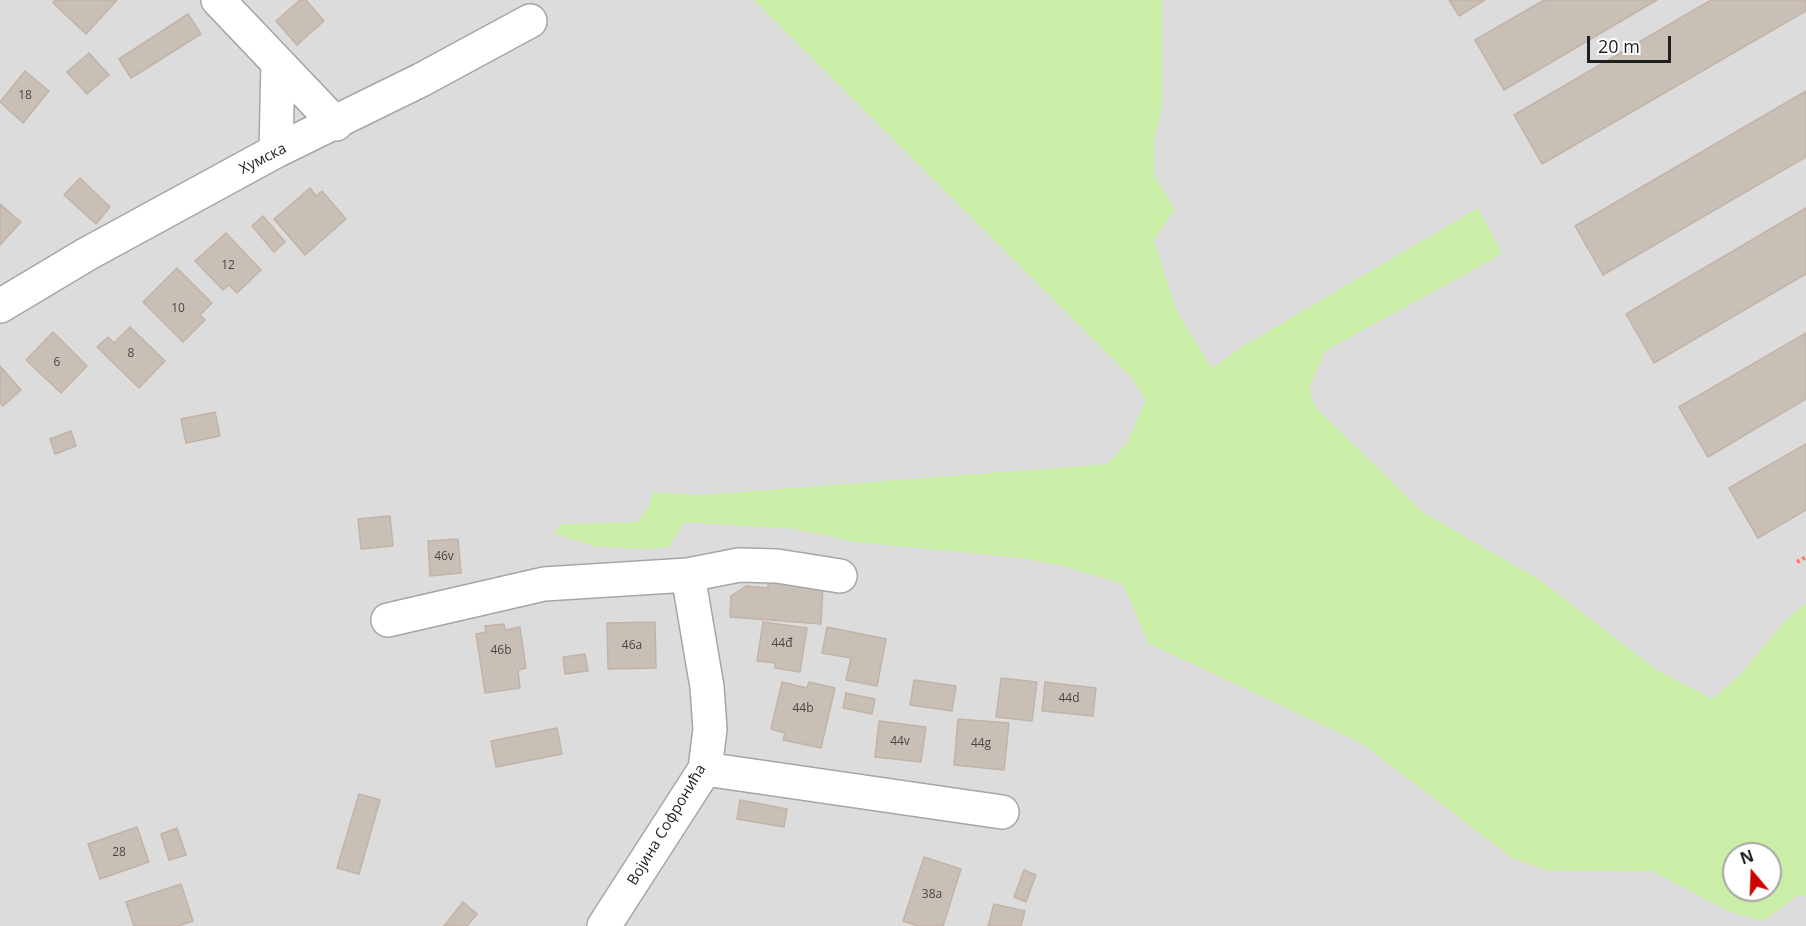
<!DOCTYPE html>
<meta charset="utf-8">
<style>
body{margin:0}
#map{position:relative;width:1806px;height:926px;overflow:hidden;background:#f0ece4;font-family:"Open Sans",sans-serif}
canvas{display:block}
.north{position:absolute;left:1722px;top:842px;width:60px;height:60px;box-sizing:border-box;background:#fff;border:2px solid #a5a5a5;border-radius:50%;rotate:341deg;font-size:16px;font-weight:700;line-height:24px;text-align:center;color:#1f1f1f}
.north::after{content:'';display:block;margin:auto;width:21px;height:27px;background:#cd0000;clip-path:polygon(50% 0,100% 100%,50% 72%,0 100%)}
.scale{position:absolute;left:1587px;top:36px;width:84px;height:27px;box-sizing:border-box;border:3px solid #1f1f1f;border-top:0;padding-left:8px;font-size:18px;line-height:21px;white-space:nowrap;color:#1f1f1f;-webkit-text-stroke:4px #fff;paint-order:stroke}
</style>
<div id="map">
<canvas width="1806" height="926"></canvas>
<div class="north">N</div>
<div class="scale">20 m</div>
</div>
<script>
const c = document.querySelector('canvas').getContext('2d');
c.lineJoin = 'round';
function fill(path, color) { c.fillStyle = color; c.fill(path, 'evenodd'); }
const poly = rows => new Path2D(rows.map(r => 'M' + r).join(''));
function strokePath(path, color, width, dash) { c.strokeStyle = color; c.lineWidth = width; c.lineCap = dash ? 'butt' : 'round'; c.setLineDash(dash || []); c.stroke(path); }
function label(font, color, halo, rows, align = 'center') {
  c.font = font + ' "Open Sans",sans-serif'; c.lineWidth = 4.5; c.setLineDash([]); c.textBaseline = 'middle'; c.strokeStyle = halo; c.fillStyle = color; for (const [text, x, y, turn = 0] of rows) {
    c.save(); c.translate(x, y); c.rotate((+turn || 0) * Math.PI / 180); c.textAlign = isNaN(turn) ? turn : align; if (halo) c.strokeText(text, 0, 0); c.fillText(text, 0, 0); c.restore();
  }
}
const residential = poly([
 [0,0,1806,0,1806,926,0,926],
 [1734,854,1770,854,1770,890,1734,890]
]);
const grass = poly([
 [754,0,1162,0,1162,108,1154,139,1154,175,1175,209,1154,240,1176,310,1212,368,1248,343,1478,208,1502,254,1325,351,1309,388,1315,407,1424,513,1540,580,1655,669,1712,699,1741,674,1785,621,1806,603,1806,897,1798,895,1764,921,1730,912,1652,871,1546,870,1512,858,1361,743,1148,643,1123,584,1063,566,1022,558,857,542,795,529,684,522,669,547,641,549,594,546,554,533,561,524,637,522,648,508,653,492,701,495,1107,464,1127,443,1145,401,1133,379],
 [1734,854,1770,854,1770,890,1734,890]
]);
const building = poly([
 [55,0,117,0,86,34,53,3,55,0],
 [300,0,306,0,324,21,297,45,276,21,300,0],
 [1449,0,1485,0,1459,16,1449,0],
 [1544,0,1657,0,1504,90,1475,40,1544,0],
 [1711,0,1806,0,1806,11,1542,164,1514,115,1711,0],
 [188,14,201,34,131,78,119,59,188,14],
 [89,53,109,75,87,94,67,72,89,53],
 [25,71,49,91,23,123,0,102,25,71],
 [1806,91,1806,157,1603,275,1575,226,1806,91],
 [80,178,110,207,96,224,64,195,80,178],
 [310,188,316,196,322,191,346,219,305,255,274,219,310,188],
 [0,204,21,222,0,245,0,204],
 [1806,208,1806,274,1654,363,1626,314,1806,208],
 [263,216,285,242,274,252,252,226,263,216],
 [226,233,261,270,237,293,229,285,223,290,195,261,226,233],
 [177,268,212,303,200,315,205,320,183,342,143,302,177,268],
 [130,327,165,361,139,388,97,347,108,337,114,343,130,327],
 [53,332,87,366,61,393,26,360,53,332],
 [1806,333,1806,399,1708,457,1679,407,1806,333],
 [0,366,21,390,3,406,0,403,0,366],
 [215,412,220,436,186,443,181,419,215,412],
 [71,431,76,446,55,454,50,439,71,431],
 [1806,444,1806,510,1758,538,1729,488,1806,444],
 [390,516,393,546,361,549,358,519,390,516],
 [458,539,461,573,430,576,428,541,458,539],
 [768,580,823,584,821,624,730,617,731,596,746,586,768,588,768,580],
 [655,622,656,668,608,669,607,623,655,622],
 [763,622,807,628,800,672,775,668,775,663,757,661,763,622],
 [504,624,505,630,520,627,526,668,518,670,520,688,485,693,476,634,486,632,485,626,504,624],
 [827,627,886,639,877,686,846,680,851,658,822,653,827,627],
 [585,654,588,671,565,674,563,657,585,654],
 [1001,678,1037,682,1032,721,996,717,1001,678],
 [914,680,956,686,952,711,910,705,914,680],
 [782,682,807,688,809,682,835,688,821,748,783,740,785,733,771,729,782,682],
 [1045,682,1096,688,1093,716,1042,711,1045,682],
 [846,693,875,699,872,714,843,708,846,693],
 [958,719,1009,723,1004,770,954,765,958,719],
 [879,721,926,727,921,762,875,757,879,721],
 [557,728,562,754,496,767,491,741,557,728],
 [359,794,380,800,359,874,337,868,359,794],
 [740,800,787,809,784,827,737,819,740,800],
 [137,827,149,862,100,879,88,844,137,827],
 [177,828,186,855,169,860,161,834,177,828],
 [924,857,961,869,943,926,918,926,903,921,924,857],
 [1024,870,1036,875,1026,902,1014,897,1024,870],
 [181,884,193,921,178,926,134,926,126,902,181,884],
 [463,902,477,914,467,926,444,926,463,902],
 [994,904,1025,911,1021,926,988,926,994,904]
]);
const path = poly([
 [1797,562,1806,557]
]);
const minor = poly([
 [218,0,336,124],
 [276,151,278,63],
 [0,306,87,254,276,151,421,80,530,21],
 [388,620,544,584,688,575,739,565,777,566,840,576],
 [705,769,1002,812],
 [604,926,705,769,710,729,707,687,688,575]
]);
const numberNames = [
 ["18",25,96],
 ["12",228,266],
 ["10",178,309],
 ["8",131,354],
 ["6",57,363],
 ["46v",444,557],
 ["44đ",782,644],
 ["46a",632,646],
 ["46b",501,651],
 ["44d",1069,699],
 ["44b",803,709],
 ["44v",900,742],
 ["44g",981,744],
 ["28",119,853],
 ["38a",932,895]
];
const streetNames = [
 ["Хумска",263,159,-27],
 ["Војина Софронића",667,825,-59]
];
fill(residential, '#dddcdc');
fill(grass, '#caeea7');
fill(building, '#c8bfb7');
strokePath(building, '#c3b3a6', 1.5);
strokePath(minor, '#a6a6a6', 36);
strokePath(path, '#ff7666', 4, [3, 3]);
strokePath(minor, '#fff', 33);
label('12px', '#494745', null, numberNames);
label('15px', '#1f1f1f', '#fff', streetNames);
</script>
